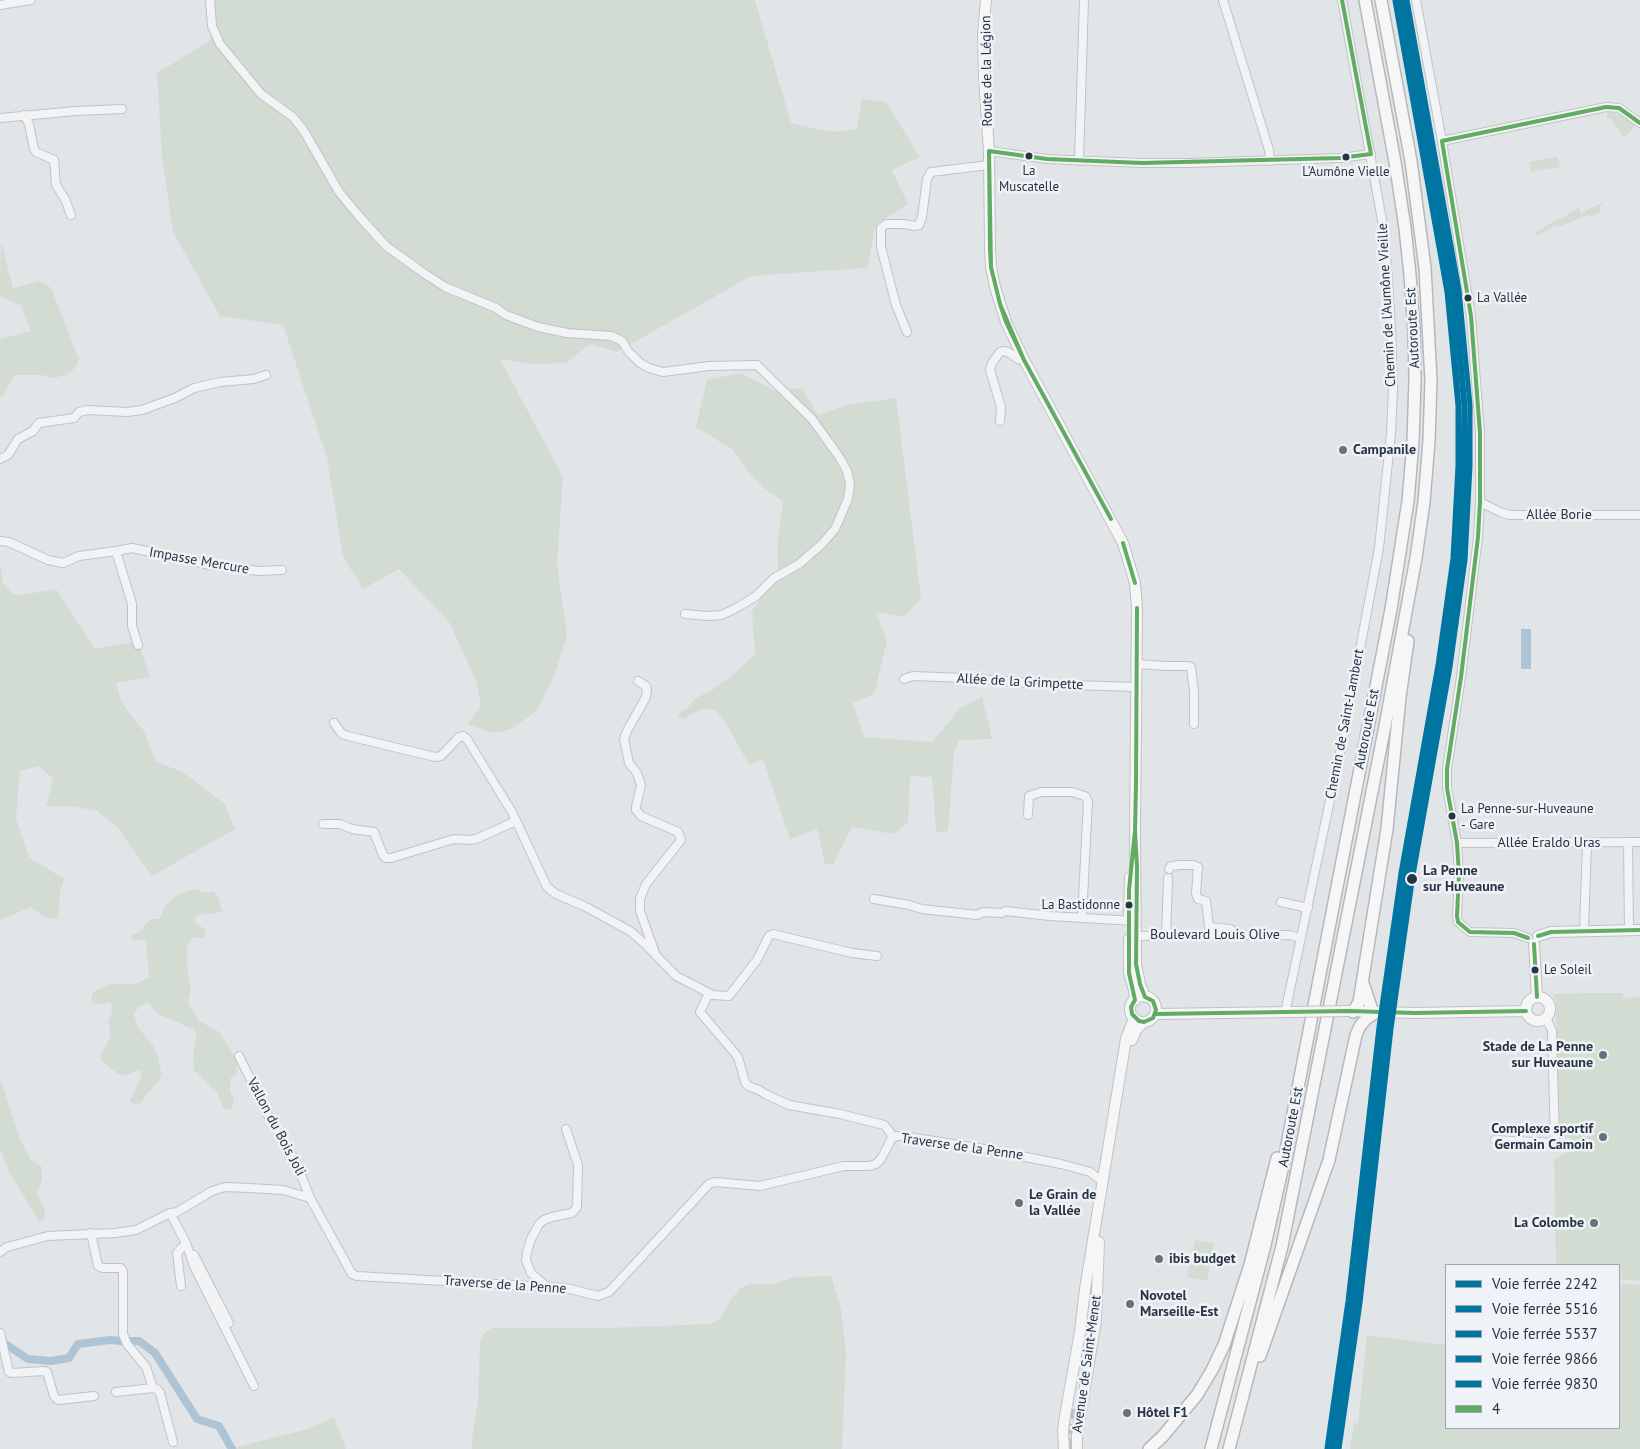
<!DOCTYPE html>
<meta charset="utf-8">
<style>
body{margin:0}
#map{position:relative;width:1640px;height:1449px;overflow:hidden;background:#e2e5e8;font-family:"PT Sans",sans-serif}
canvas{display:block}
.legend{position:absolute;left:1445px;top:1264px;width:175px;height:165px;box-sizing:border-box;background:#eff3f7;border:1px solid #9fa7af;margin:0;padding:6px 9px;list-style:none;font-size:15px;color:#273443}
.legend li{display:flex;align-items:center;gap:10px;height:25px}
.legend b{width:25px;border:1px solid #9fa7af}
</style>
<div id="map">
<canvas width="1640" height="1449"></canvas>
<ul class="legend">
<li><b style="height:6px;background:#0075a1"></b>Voie ferrée 2242</li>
<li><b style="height:6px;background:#0075a1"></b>Voie ferrée 5516</li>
<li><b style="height:6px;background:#0075a1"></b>Voie ferrée 5537</li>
<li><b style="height:6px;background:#0075a1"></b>Voie ferrée 9866</li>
<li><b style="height:6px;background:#0075a1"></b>Voie ferrée 9830</li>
<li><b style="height:6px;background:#62ab62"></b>4</li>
</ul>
</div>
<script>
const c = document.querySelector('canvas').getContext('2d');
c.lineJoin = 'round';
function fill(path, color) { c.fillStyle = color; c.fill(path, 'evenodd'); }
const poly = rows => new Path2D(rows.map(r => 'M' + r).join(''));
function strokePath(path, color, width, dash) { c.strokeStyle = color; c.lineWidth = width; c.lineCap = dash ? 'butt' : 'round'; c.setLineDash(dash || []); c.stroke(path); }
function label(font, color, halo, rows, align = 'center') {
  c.font = font + ' "PT Sans",sans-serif'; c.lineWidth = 5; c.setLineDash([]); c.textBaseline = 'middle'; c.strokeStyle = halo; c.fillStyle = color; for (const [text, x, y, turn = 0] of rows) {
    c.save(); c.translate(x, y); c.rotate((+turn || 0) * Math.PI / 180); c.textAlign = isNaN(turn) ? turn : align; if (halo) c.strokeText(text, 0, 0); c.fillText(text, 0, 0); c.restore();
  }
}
const green = poly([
 [212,0,755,0,791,123,831,132,857,129,862,99,886,102,920,157,892,170,908,204,876,224,867,268,751,276,617,352,590,344,566,363,531,364,500,359,563,477,557,564,567,636,555,673,538,710,511,729,493,733,468,724,481,706,476,680,449,622,399,569,363,589,343,557,327,458,283,325,220,316,173,232,162,156,157,73,211,40],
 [1611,112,1634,121,1635,124,1632,130,1624,138,1611,119,1607,118,1607,113],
 [1557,157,1560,167,1531,172,1529,162],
 [1607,200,1600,206,1601,211,1593,216,1587,215,1559,227,1558,225,1537,235,1534,233,1558,219,1561,219,1579,207,1581,213],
 [1,241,13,288,40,281,51,288,79,359,76,367,67,375,53,378,42,375,15,375,2,397,0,396,0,339,31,331,21,306,0,296],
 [740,373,776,391,802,388,818,415,847,405,896,398,921,598,904,617,876,612,887,641,874,694,853,703,864,737,933,742,959,709,982,696,992,739,959,740,954,753,948,831,936,832,932,777,910,776,908,823,893,834,852,827,833,864,825,864,817,829,790,839,763,759,749,765,725,721,717,712,708,708,700,710,684,719,678,717,680,712,687,708,696,698,712,690,734,674,755,654,752,611,771,584,778,570,778,539,783,501,765,489,750,474,733,450,696,427,707,380],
 [0,564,3,583,12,593,21,595,56,589,95,649,138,641,150,677,116,683,122,703,144,731,156,762,183,772,225,804,235,829,152,876,117,827,97,811,69,806,46,806,53,779,39,766,20,771,16,819,29,857,64,879,60,893,58,919,46,918,31,907,0,920],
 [191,890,199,890,204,893,213,891,217,895,223,912,199,915,194,918,197,924,206,930,203,939,193,937,187,946,187,965,191,991,188,1003,199,1021,218,1031,237,1059,237,1074,230,1079,230,1091,234,1100,231,1110,223,1108,217,1092,194,1070,193,1056,197,1035,193,1029,157,1014,149,1003,140,1005,134,1014,137,1026,154,1047,158,1057,162,1076,140,1103,134,1104,130,1101,141,1078,140,1070,123,1076,118,1074,101,1060,102,1052,107,1044,111,1035,108,1021,112,1013,111,1003,96,1004,91,1000,93,992,111,984,133,984,149,978,146,942,140,939,133,940,131,936,142,930,146,923,152,919,159,919,165,906,177,895],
 [1584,993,1623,993,1623,998,1640,997,1640,1281,1619,1279,1619,1265,1556,1265,1554,1160,1571,1149,1573,1139,1559,1136,1556,1001,1552,994],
 [0,1077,19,1137,31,1160,42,1167,42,1179,37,1194,44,1207,45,1218,39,1221,9,1172,0,1149],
 [1195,1240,1214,1243,1207,1281,1187,1277],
 [831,1276,841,1309,846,1353,842,1449,472,1449,472,1439,478,1401,480,1341,483,1334,492,1328,606,1328,710,1324,720,1319,731,1299,741,1288,749,1284,774,1284,795,1277],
 [1619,1283,1640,1285,1640,1449,1350,1449,1354,1423,1358,1423,1367,1335,1446,1345,1446,1428,1619,1428],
 [334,1417,346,1449,230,1449,308,1429]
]);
const water = poly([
 [1521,629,1531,629,1531,669,1521,669]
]);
const canal = poly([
 [130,1341,139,1341,155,1353,197,1419,219,1426,232,1449],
 [7,1345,28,1359,51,1361,69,1358,78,1344,110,1340,121,1341]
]);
const majorTunnel = poly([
 [1070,1449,1076,1409]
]);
const minor = poly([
 [210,0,212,26,220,44,261,94,293,117,304,131,339,192,358,215,386,246,425,274,445,287,496,308,506,315,538,327,567,333,611,336,622,341,628,351,640,363,649,368,663,372,709,366,757,365,812,419,840,458,847,471,850,484,848,499,835,529,822,544,799,564,774,578,756,596,738,607,722,615,708,616,685,614],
 [1223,0,1269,150,1270,161],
 [1416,0,1442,141,1471,316,1480,433,1480,502,1478,537,1461,677,1447,769,1447,788,1457,843,1459,874,1457,916,1458,922,1470,932,1514,933,1528,938],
 [0,5,31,0],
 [24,115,29,124,34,149,36,152,54,160,56,185,65,199,71,215],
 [0,118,76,111,122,109],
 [1442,141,1606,107,1619,108,1640,123],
 [989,151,1047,159,1142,163,1189,163,1340,158,1371,154],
 [1079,161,1084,0],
 [907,332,896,305,881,247,881,228,886,224,903,224,915,226,919,225,922,217,927,179,931,172,989,165],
 [1000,421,1001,407,990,370,992,363,1000,352,1003,351,1008,352,1018,359,1024,360],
 [0,459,8,455,18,439,33,431,39,423,74,418,79,412,87,410,127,412,142,410,175,398,194,388,220,382,254,379,266,375],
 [1480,502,1502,513,1510,515,1640,515],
 [0,541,9,542,48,560,63,563,79,556,116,551,132,604,132,626,138,645],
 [116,551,132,548,211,565,259,571,282,570],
 [1137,664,1167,666,1189,666,1191,667,1194,692,1194,724],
 [904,679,913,676,966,678,1042,684,1136,687],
 [638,681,646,686,647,690,646,697,627,731,624,739,629,763,637,773,641,785,636,807,636,810,641,816,678,832,681,840,646,884,640,899,640,911,655,953],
 [334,723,342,734,348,736,435,757,441,756,459,737,463,736,467,739,512,812,547,887,556,894,586,907,630,931,645,944,676,976,709,993,700,1012,738,1057,745,1082,748,1086,759,1090,765,1094,789,1105,840,1114,884,1125,890,1132,892,1138],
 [1028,815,1029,796,1041,792,1072,792,1085,796,1088,801,1082,918],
 [323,824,340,824,352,829,374,832,383,855,386,858,391,858,454,839,470,840,476,839,516,821],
 [1628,842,1629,931],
 [1457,843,1640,842],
 [1169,869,1171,866,1181,865,1194,865,1198,867,1196,893,1198,899,1206,901,1209,927,1230,929,1233,931,1233,934],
 [874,899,909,905,922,909,977,915,983,912,1002,913,1005,911,1050,916,1134,921],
 [1281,902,1308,908],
 [1584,930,1587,842],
 [1131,936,1289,935,1301,938],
 [1166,936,1168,878],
 [709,993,712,995,729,996,757,960,769,936,773,934,852,953,877,956],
 [1285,1013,1344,734,1379,548,1391,433,1393,388,1391,327,1386,254,1382,220,1342,0],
 [239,1056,269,1117,296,1162,310,1198],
 [1495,1140,1555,1143,1552,1031,1546,1017],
 [170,1213,186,1243,194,1266,254,1386],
 [91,1233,98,1266,103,1268,121,1268,123,1271,123,1334,127,1344,146,1367,153,1388],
 [0,1252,7,1247,48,1236,115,1233,136,1230,168,1214,177,1212,212,1191,225,1187,249,1188,283,1190,310,1198,352,1274,357,1276,566,1288,598,1296,609,1292,709,1184,715,1182,760,1186,844,1166,869,1166,876,1164,881,1159,892,1138,897,1136,903,1136,996,1151,1061,1164,1090,1172,1103,1182],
 [194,1255,229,1323],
 [181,1286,177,1253,186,1243],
 [547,1287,531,1273,526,1260,527,1252,531,1239,539,1224,544,1220,552,1217,572,1213,577,1207,578,1165,566,1129],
 [0,1333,9,1372,11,1373,45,1371,47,1372,54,1396,58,1400,94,1396],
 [116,1392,153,1388,157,1389,160,1393,173,1442]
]);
const major = poly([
 [986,0,983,33,984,77,989,151,990,249,991,267,995,287,1006,322,1024,360,1123,543,1135,583,1137,608,1135,831,1136,964,1140,984,1145,997],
 [1129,917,1130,877],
 [1538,936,1551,932,1640,930],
 [1129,939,1129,973,1134,990,1135,1000],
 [1534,944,1537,997],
 '1130 1009a13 13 0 1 1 26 0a13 13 0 1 1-26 0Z',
 '1526 1009a12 12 0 1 1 24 0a12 12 0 1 1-24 0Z',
 [1349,1011,1415,1013,1526,1011],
 [1155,1014,1292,1012],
 [1132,1040,1136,1030,1144,1022],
 [1064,1449,1063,1430,1065,1416,1080,1332,1085,1289,1105,1167,1126,1039,1134,1018],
 [1077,1449,1077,1436,1096,1320,1099,1242]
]);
const highway = poly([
 [1364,986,1373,1013],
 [1353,1012,1359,1002,1387,829,1400,697,1408,641],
 [1260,1356,1329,1160,1356,1035,1360,1026,1366,1019,1375,1013],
 [1149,1449,1163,1436,1197,1395,1212,1370,1224,1345,1250,1265,1277,1158],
 [1211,1449,1265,1245,1282,1170,1391,609,1408,501,1413,442,1415,379,1414,332,1410,275,1405,228,1395,162,1365,0],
 [1229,1449,1282,1246,1385,726,1416,558,1424,502,1429,441,1431,380,1425,268,1411,161,1381,0]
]);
const majorBridge = poly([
 [1292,1012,1349,1011]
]);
const bus1 = poly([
 [1342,0,1371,154],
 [989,151,991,267,990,249,989,151],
 [989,151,1047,159,1142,163,1340,158,1371,154],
 [991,267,1000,304],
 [991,267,1000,304],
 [1000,304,1024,360],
 [1000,304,1006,322,1024,360],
 [1024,360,1111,519],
 [1024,360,1111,519],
 [1123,543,1135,583],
 [1123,543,1135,583],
 [1136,785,1137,608],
 [1136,785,1137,608],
 [1135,831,1137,867,1136,964,1140,984,1145,997,1153,1001,1156,1010,1153,1018,1144,1022,1139,1021,1132,1014,1131,1007,1135,1000,1129,973,1129,890,1135,831],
 [1135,831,1136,785],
 [1135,831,1136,785],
 [1538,936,1551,932,1640,930],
 [1528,938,1514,933,1470,932,1458,922,1457,916,1459,874,1457,843,1447,788,1447,769,1461,677,1478,537,1480,502,1480,433,1471,316,1442,141,1606,107,1619,108,1640,123],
 [1534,944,1537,997],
 [1155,1014,1349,1011,1415,1013,1526,1011]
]);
const rail1 = poly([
 [1333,1449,1354,1302,1385,1028,1407,874,1444,666,1459,559,1464,466,1464,406,1453,291,1401,0]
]);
const rail2 = poly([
 [1339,1449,1360,1303,1391,1029,1413,875,1450,667,1465,560,1470,466,1470,405,1459,290,1407,0]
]);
const rail3 = poly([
 [1329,1449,1350,1301,1382,1027,1403,873,1440,666,1455,559,1460,465,1459,407,1449,292,1397,0]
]);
const rail4 = poly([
 [1327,1448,1348,1301,1379,1027,1401,873,1438,665,1453,558,1458,466,1458,406,1447,292,1395,1]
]);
const rail5 = poly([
 [1335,1449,1356,1302,1388,1028,1409,874,1446,667,1461,560,1466,465,1465,406,1455,291,1403,0]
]);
const markers = [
 [1029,156,4.5,"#273443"],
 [1346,157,4.5,"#273443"],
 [1468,298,4.5,"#273443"],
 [1343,450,5,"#68727d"],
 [1452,816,4.5,"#273443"],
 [1412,879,6,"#273443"],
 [1129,905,4.5,"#273443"],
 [1535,970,4.5,"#273443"],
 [1603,1055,5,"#68727d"],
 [1603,1137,5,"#68727d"],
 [1019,1203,5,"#68727d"],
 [1594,1223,5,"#68727d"],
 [1159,1259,5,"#68727d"],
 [1130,1304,5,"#68727d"],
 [1127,1413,5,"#68727d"]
];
const busNames = [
 ["La",1029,171,"center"],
 ["Muscatelle",1029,187,"center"],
 ["L'Aumône Vielle",1346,172,"center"],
 ["La Vallée",1477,298],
 ["La Penne-sur-Huveaune",1461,809],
 ["- Gare",1461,825],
 ["La Bastidonne",1120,905,"right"],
 ["Le Soleil",1544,970]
];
const streetNames = [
 ["Route de la Légion",987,71,-91],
 ["Chemin de l'Aumône Vieille",1387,305,-93],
 ["Autoroute Est",1413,328,-93],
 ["Allée Borie",1559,515],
 ["Impasse Mercure",199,561,10],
 ["Allée de la Grimpette",1020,682,3],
 ["Chemin de Saint-Lambert",1345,724,-79],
 ["Autoroute Est",1367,729,-79],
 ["Allée Eraldo Uras",1549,843],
 ["Boulevard Louis Olive",1215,935],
 ["Vallon du Bois Joli",276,1127,62],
 ["Autoroute Est",1291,1127,-79],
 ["Traverse de la Penne",962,1147,8],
 ["Traverse de la Penne",505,1285,4],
 ["Avenue de Saint-Menet",1087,1364,-82]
];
const poiNames = [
 ["Campanile",1353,450],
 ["Stade de La Penne",1593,1047,"right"],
 ["sur Huveaune",1593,1063,"right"],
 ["Complexe sportif",1593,1129,"right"],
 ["Germain Camoin",1593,1145,"right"],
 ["Le Grain de",1029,1195],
 ["la Vallée",1029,1211],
 ["La Colombe",1584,1223,"right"],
 ["ibis budget",1169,1259],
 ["Novotel",1140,1296],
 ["Marseille-Est",1140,1312],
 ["Hôtel F1",1137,1413]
];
const stopNames = [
 ["La Penne",1423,871],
 ["sur Huveaune",1423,887]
];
fill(green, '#d3dcd2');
fill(water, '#aec4d5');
strokePath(canal, '#aec4d5', 8);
strokePath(majorTunnel, '#bdc2c7', 10, [10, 5]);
strokePath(minor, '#c0c3c6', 10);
strokePath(major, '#bec2c6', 12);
strokePath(highway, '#b4b8bd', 14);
strokePath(minor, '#f2f3f4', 8);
strokePath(major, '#f6f6f7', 10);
strokePath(highway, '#f6f6f7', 11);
strokePath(majorBridge, '#bec2c6', 12, []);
strokePath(majorBridge, '#f6f6f7', 10);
strokePath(bus1, '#62ab62', 4);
strokePath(rail1, '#0075a1', 5);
strokePath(rail2, '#0075a1', 5);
strokePath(rail3, '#0075a1', 5);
strokePath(rail4, '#0075a1', 5);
strokePath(rail5, '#0075a1', 5);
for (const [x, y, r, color] of markers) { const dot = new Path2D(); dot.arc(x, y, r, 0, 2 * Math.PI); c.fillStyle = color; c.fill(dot); strokePath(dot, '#eff3f7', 2); }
label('13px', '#273443', '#eff3f7', busNames, 'left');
label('14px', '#273443', '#eff3f7', streetNames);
label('bold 14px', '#273443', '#eff3f7', poiNames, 'left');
label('bold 14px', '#273443', '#eff3f7', stopNames, 'left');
</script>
